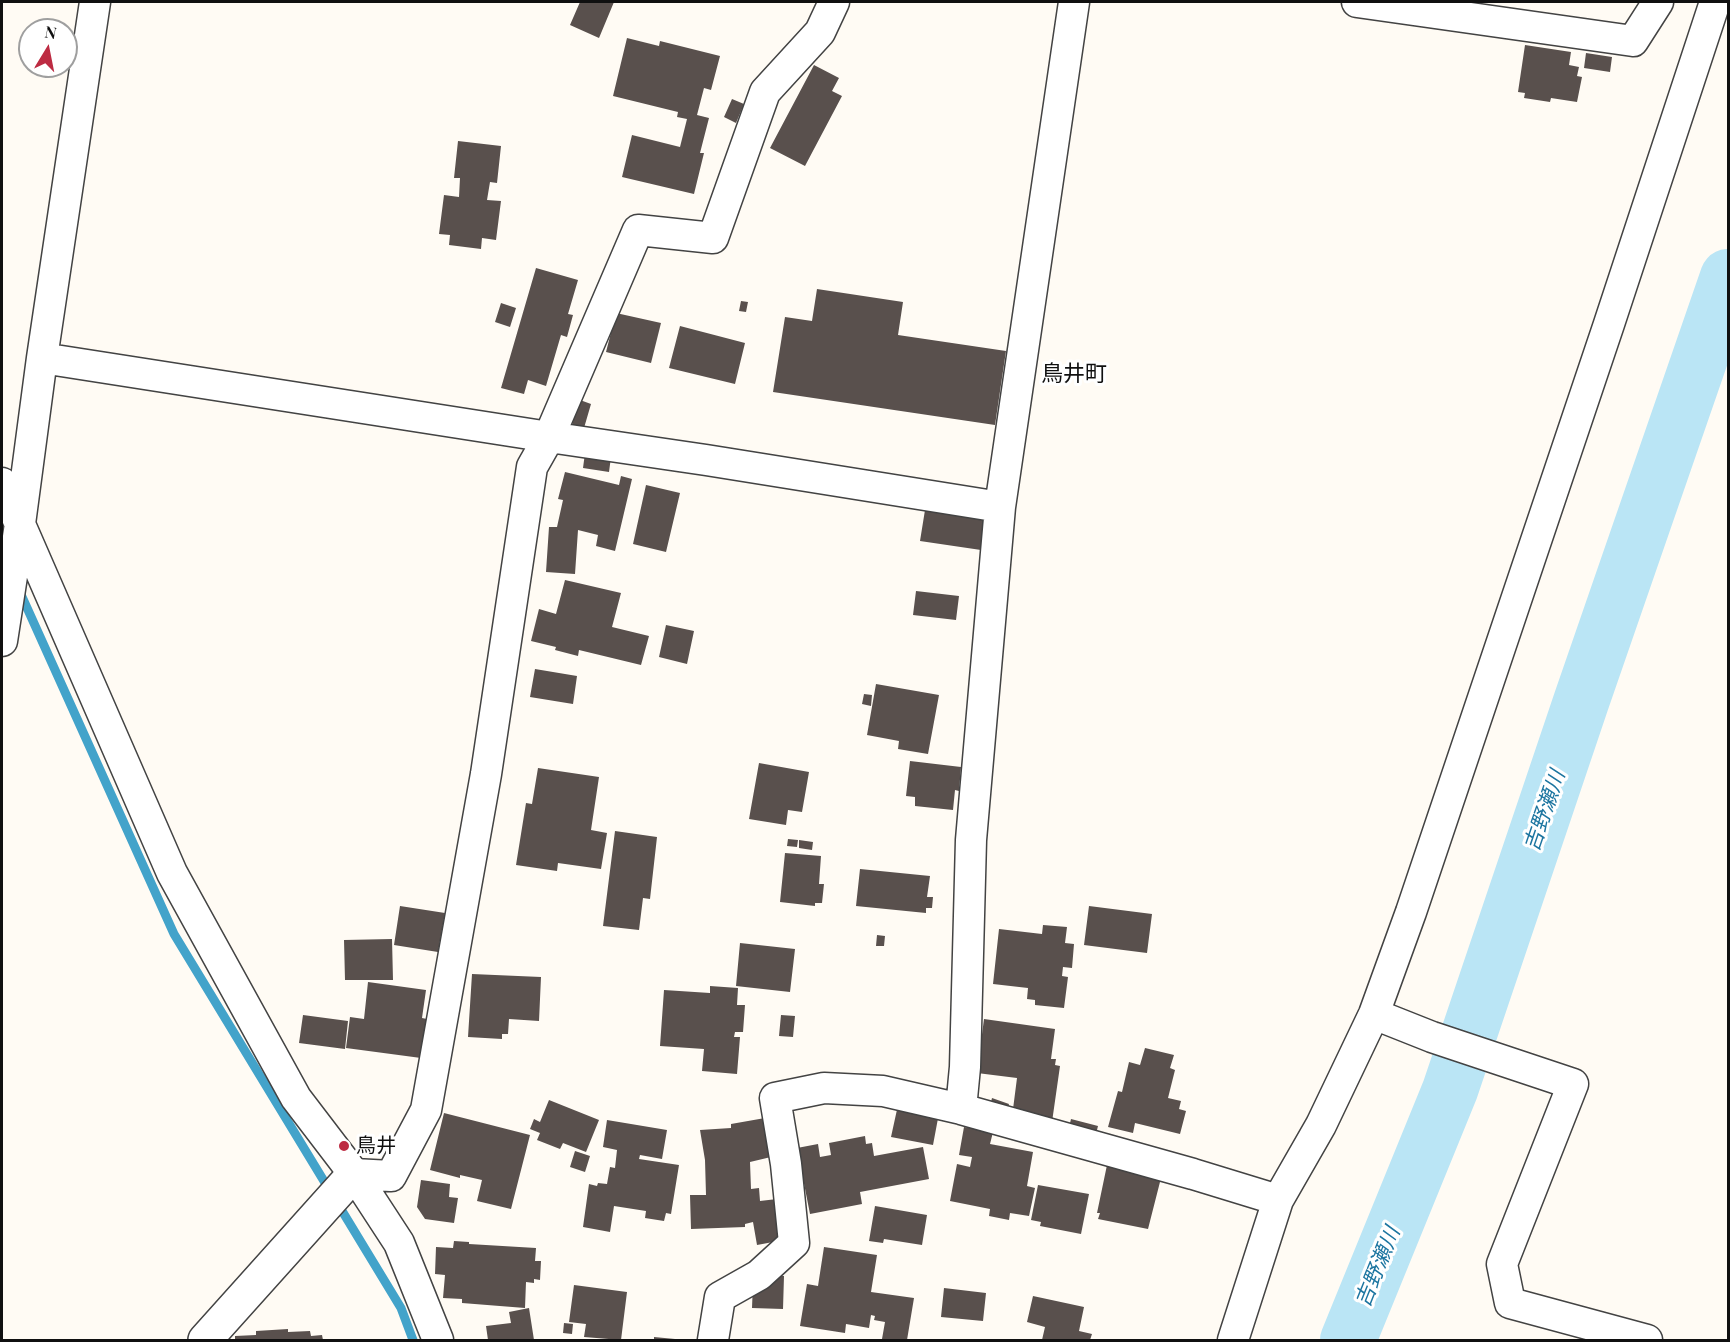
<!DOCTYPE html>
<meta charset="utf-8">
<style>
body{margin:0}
#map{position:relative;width:1730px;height:1342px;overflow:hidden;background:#fffbf4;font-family:"Playfair Display",serif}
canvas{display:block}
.frame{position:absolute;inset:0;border:3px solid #101010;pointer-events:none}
.north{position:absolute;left:18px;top:18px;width:60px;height:60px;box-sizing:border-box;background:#fff;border:2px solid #9f9f9f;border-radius:50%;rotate:10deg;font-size:16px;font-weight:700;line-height:24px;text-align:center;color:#101010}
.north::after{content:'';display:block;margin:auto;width:21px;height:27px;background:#bd2b42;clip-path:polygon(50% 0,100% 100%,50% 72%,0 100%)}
</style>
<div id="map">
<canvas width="1730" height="1342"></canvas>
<div class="frame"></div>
<div class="north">N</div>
</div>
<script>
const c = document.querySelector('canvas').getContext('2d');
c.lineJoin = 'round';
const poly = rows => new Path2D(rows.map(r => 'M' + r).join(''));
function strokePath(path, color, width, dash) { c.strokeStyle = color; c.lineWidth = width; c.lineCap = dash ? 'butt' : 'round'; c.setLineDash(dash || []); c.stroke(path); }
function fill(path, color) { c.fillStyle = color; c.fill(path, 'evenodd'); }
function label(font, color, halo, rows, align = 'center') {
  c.font = font + ' "Playfair Display","Noto Sans JP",serif'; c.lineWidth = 6; c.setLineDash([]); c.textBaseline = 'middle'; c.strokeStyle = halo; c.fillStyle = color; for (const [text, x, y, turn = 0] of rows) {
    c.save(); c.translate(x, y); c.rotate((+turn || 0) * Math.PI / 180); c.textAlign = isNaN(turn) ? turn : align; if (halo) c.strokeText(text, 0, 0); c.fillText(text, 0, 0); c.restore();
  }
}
const stream = poly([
 [19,590,174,934,401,1308,413,1340]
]);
const river = poly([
 [1348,1340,1450,1090,1581,702,1728,277]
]);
const building = poly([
 [580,2,614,2,599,38,570,25],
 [627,38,659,46,660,41,720,56,711,90,704,88,697,115,709,118,700,153,704,153,694,194,622,177,632,135,680,147,687,119,677,117,678,112,613,96],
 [1525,45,1571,52,1569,65,1579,67,1577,76,1582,77,1577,102,1551,98,1550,102,1524,98,1525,93,1518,92],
 [1586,53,1612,57,1610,72,1584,68],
 [814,65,839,78,832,91,842,96,805,166,770,148],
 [732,99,744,104,736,123,724,117],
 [458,141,501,146,497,183,490,182,487,200,501,201,496,240,482,238,481,249,449,245,450,235,439,234,444,195,459,197,460,178,454,178],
 [536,268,578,280,568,314,573,315,567,337,561,335,546,386,528,380,524,394,501,388],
 [817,289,903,302,898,335,1006,351,995,425,773,392,785,317,812,321],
 [741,301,748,302,746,312,739,311],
 [501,303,516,308,510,327,495,322],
 [616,313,661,323,651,363,606,352],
 [680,326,745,343,735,384,669,368],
 [580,400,591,404,584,428,572,425],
 [585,453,611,457,609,472,583,468],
 [565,472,619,485,621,476,632,479,615,551,596,546,598,535,578,530,575,574,546,572,549,527,557,527,563,500,558,499],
 [646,485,680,493,666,552,633,544],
 [925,510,986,518,981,550,920,541],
 [565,580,621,593,612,627,649,636,641,665,579,650,578,656,555,650,556,647,531,641,539,609,556,614],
 [916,591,959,596,956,620,913,615],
 [666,625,694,631,687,664,659,657],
 [535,669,577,676,573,704,530,697],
 [876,684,939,695,928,754,898,749,899,741,867,735],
 [864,694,872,695,871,706,862,704],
 [910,761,961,767,959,791,955,790,953,810,915,806,915,797,906,796],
 [759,763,809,772,802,812,788,810,786,825,749,819],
 [538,768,599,777,591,830,607,833,601,869,558,863,557,871,516,865,526,803,532,804],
 [615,831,657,837,650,899,643,898,639,930,603,926],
 [788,839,798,840,797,847,787,846],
 [799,840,813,842,812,850,799,848],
 [785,853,821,856,819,884,824,884,822,903,815,903,815,906,780,902],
 [860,869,930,876,927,897,933,897,932,908,926,908,926,913,856,906],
 [400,906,445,913,438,952,394,945],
 [1089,906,1152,914,1147,953,1084,945],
 [1043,925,1067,927,1065,943,1074,944,1072,968,1063,967,1062,976,1068,977,1064,1008,1035,1005,1035,1000,1027,999,1028,988,993,984,999,929,1042,934],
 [877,935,885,936,884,946,876,946],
 [392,939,393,980,345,980,344,940],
 [740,943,795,949,790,992,736,986],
 [472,974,541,977,539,1021,509,1019,508,1034,502,1034,502,1039,468,1037],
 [368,982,426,990,422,1018,427,1019,421,1058,346,1048,350,1017,364,1019],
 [710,986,738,988,737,1005,745,1005,743,1032,735,1032,734,1037,740,1037,737,1074,702,1071,704,1049,660,1046,664,990,710,993],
 [303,1015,348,1021,345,1049,299,1043],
 [781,1015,795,1016,793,1037,779,1036],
 [984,1019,1055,1029,1051,1059,1056,1059,1055,1065,1060,1066,1052,1122,1012,1117,1017,1078,977,1073],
 [1145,1048,1174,1055,1170,1068,1175,1070,1168,1098,1181,1101,1179,1109,1186,1111,1180,1134,1135,1123,1133,1133,1108,1127,1118,1091,1122,1092,1129,1062,1140,1065],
 [992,1098,1009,1104,1006,1115,989,1110],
 [549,1100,599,1120,586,1152,563,1143,560,1149,537,1140,540,1133,530,1129,534,1119,540,1122],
 [898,1105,939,1113,933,1145,891,1137],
 [444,1113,530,1135,511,1209,477,1201,482,1180,460,1175,460,1178,430,1170],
 [765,1118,771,1157,750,1162,751,1189,759,1188,760,1201,777,1199,784,1240,757,1245,753,1222,745,1224,745,1227,691,1229,690,1195,706,1195,705,1160,700,1130,731,1128,731,1124],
 [1071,1119,1098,1126,1095,1138,1068,1132],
 [607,1120,667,1130,662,1159,640,1155,639,1159,679,1165,671,1214,666,1213,664,1221,645,1218,646,1211,614,1206,610,1232,583,1227,589,1184,597,1186,598,1183,607,1184,610,1167,615,1168,617,1150,603,1147],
 [964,1127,993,1132,990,1144,1033,1152,1027,1186,1035,1188,1029,1216,1010,1213,1009,1220,989,1216,990,1209,950,1201,957,1164,970,1167,972,1157,959,1155],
 [865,1136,866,1144,872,1143,874,1156,923,1147,929,1179,860,1192,862,1204,810,1214,797,1148,818,1144,820,1157,831,1155,829,1143],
 [575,1151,590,1156,585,1172,570,1167],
 [1107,1165,1161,1178,1148,1229,1098,1219,1100,1213,1097,1213],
 [421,1180,450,1184,449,1197,458,1198,454,1223,425,1219,417,1207],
 [1038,1185,1089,1194,1081,1234,1040,1226,1041,1222,1031,1220],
 [875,1206,927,1215,922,1245,884,1239,883,1243,869,1241],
 [454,1241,469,1242,469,1244,536,1248,535,1261,541,1261,540,1280,534,1279,534,1283,526,1282,525,1308,462,1303,462,1299,443,1298,445,1275,435,1274,436,1247,453,1248],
 [824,1247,877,1255,871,1292,914,1298,907,1340,882,1339,885,1322,874,1320,875,1316,871,1315,869,1328,846,1324,845,1333,800,1326,807,1284,818,1286],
 [761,1275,784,1276,783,1309,752,1308,753,1282],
 [574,1285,627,1292,621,1340,584,1337,586,1324,569,1322],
 [944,1288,986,1293,983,1321,941,1317],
 [1033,1296,1084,1307,1079,1331,1092,1334,1090,1340,1042,1340,1045,1327,1027,1322],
 [529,1308,534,1340,488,1340,486,1326,511,1323,509,1312],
 [564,1323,573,1324,572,1334,563,1333],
 [288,1329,288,1332,310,1331,311,1336,322,1335,323,1340,235,1340,235,1336,256,1335,256,1331],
 [654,1337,675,1339,675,1340,654,1340]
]);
const minor = poly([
 [1357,2,1633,41,1658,2],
 [42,358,549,437,706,460,1000,507],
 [2,483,172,873,296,1098,354,1174,399,1243,438,1340],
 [2,641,20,524,42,358,95,2],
 [1374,1014,1432,1037,1573,1084,1502,1264,1510,1303,1647,1340],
 [961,1109,965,1067,971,840,1000,507,1074,2],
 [354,1174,391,1176,426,1110,486,774,532,467,549,437,638,230,713,238,765,92,820,32,834,2],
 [713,1340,720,1297,759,1275,794,1243,786,1164,775,1098,824,1088,883,1091,961,1109,1193,1174,1278,1200],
 [1233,1340,1278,1200,1321,1125,1374,1014,1411,912,1609,324,1715,2]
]);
const tertiary = poly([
 [205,1340,354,1174]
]);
const markers = [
 [344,1146,6,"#bd2b42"]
];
const poiNames = [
 ["鳥井",356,1146]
];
const waterNames = [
 ["吉野瀬川",1545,811,-71],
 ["吉野瀬川",1378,1267,-68]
];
const quarterNames = [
 ["鳥井町",1074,374]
];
strokePath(stream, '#43a3ca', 9);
strokePath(river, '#bae5f5', 56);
fill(building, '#59504d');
strokePath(minor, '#434343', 33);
strokePath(tertiary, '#434343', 36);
strokePath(minor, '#fff', 30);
strokePath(tertiary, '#fff', 33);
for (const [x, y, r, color] of markers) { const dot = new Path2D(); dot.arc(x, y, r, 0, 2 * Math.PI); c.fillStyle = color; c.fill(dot); strokePath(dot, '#fff', 2); }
label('20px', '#101010', '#fff', poiNames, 'left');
label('italic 21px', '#1c75a0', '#fff', waterNames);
label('22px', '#101010', '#fff', quarterNames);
</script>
